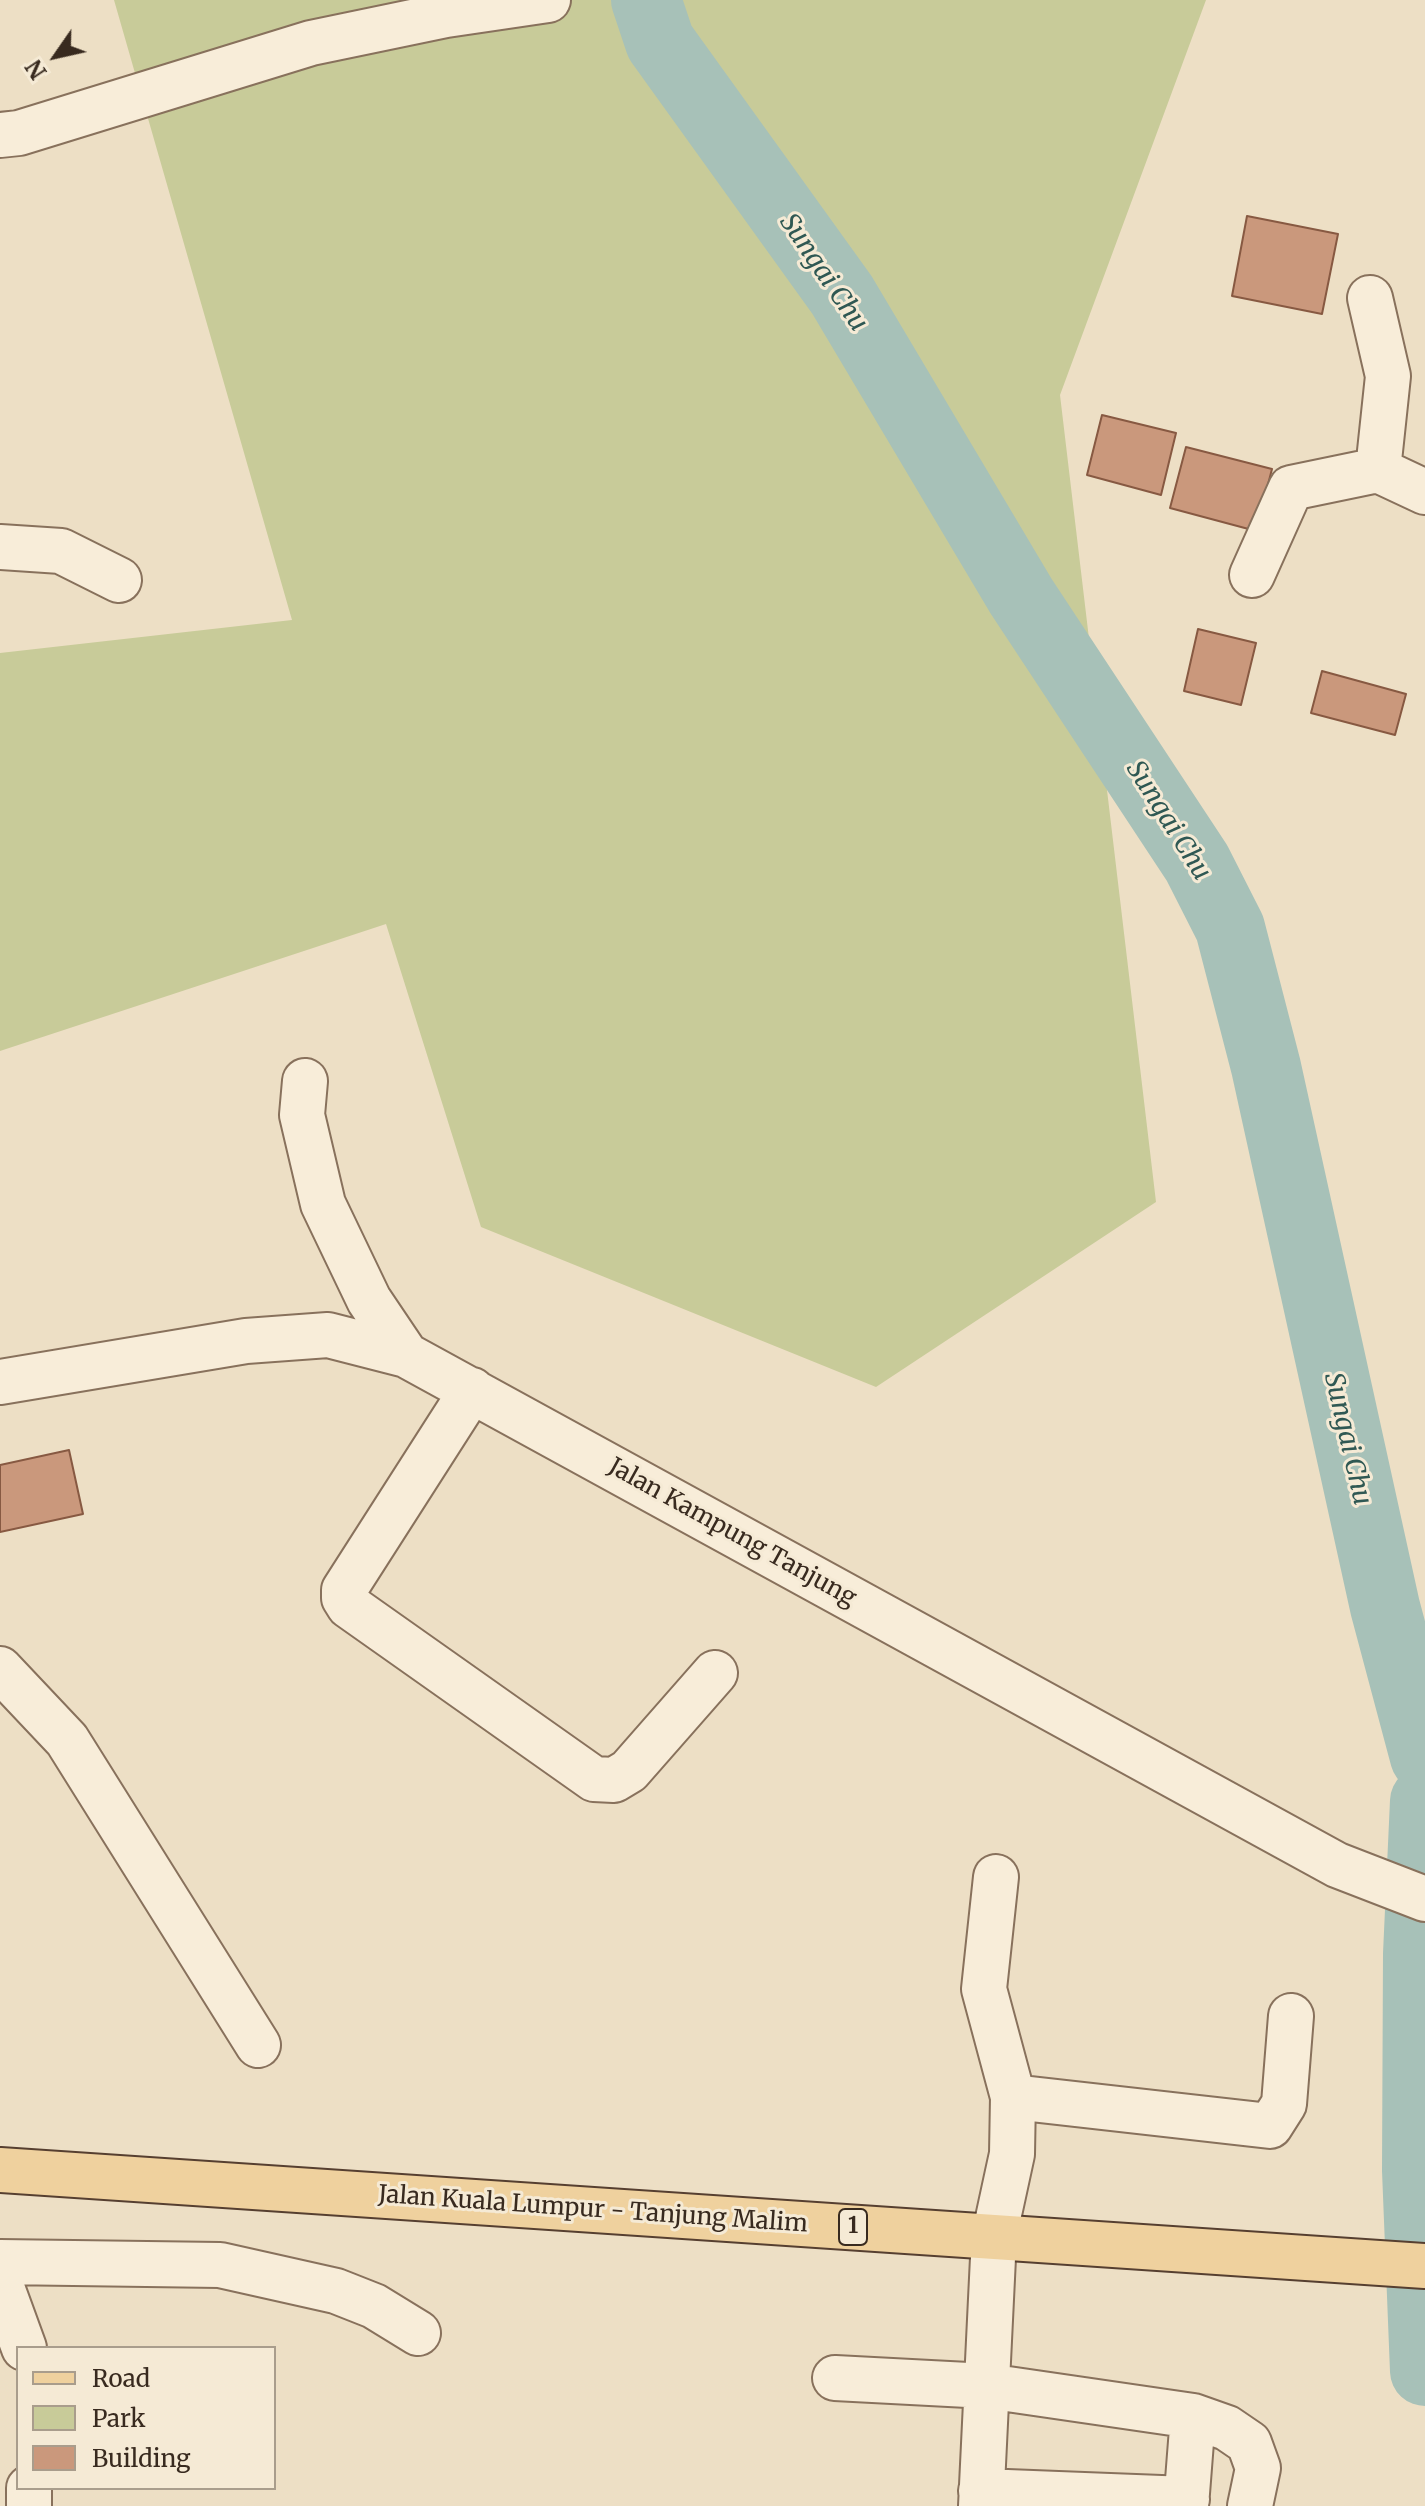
<!DOCTYPE html>
<style>
body{margin:0}
#map{position:relative;width:1425px;height:2506px;overflow:hidden;background:#eddfc5;font-family:Merriweather,serif}
canvas{display:block}
.legend{position:absolute;left:16px;top:2346px;width:260px;height:144px;box-sizing:border-box;background:#f5ead5;border:2px solid #a99d8c;margin:0;padding:10px 14px;list-style:none;font-size:24px;color:#382a1f}
.legend li{display:flex;align-items:center;gap:16px;height:40px}
.legend b{width:40px;border:2px solid #a99d8c}
.north{position:absolute;left:16px;top:16px;width:80px;height:80px;-webkit-text-stroke:6px #f5ead5;paint-order:stroke;rotate:236deg;font-size:22px;font-weight:700;line-height:32px;text-align:center;color:#382a1f}
.north::after{content:'';display:block;margin:auto;width:28px;height:36px;background:#382a1f;clip-path:polygon(50% 0,100% 100%,50% 72%,0 100%)}
</style>
<div id="map">
<canvas width="1425" height="2506"></canvas>
<ul class="legend">
<li><b style="height:10px;background:#efd19e"></b>Road</li>
<li><b style="height:22px;background:#c8cb99"></b>Park</li>
<li><b style="height:22px;background:#ca987c"></b>Building</li>
</ul>
<div class="north">N</div>
</div>
<script>
const c = document.querySelector('canvas').getContext('2d');
c.lineJoin = 'round';
function fill(path, color) { c.fillStyle = color; c.fill(path, 'evenodd'); }
const poly = rows => new Path2D(rows.map(r => 'M' + r).join(''));
function strokePath(path, color, width, dash) { c.strokeStyle = color; c.lineWidth = width; c.lineCap = dash ? 'butt' : 'round'; c.setLineDash(dash || []); c.stroke(path); }
function label(font, color, halo, rows, align = 'center') {
  c.font = font + ' Merriweather,serif'; c.lineWidth = 6; c.setLineDash([]); c.textBaseline = 'middle'; c.strokeStyle = halo; c.fillStyle = color; for (const [text, x, y, turn = 0] of rows) {
    c.save(); c.translate(x, y); c.rotate((+turn || 0) * Math.PI / 180); c.textAlign = isNaN(turn) ? turn : align; if (halo) c.strokeText(text, 0, 0); c.fillText(text, 0, 0); c.restore();
  }
}
const green = poly([
 [114,0,1206,0,1060,395,1156,1202,876,1387,481,1227,386,924,0,1051,0,653,292,620]
]);
const river = poly([
 [646,0,660,42,842,295,1021,596,1197,863,1230,928,1266,1067,1385,1607,1425,1757],
 [1425,1801,1418,1954,1417,2170,1425,2371]
]);
const building = poly([
 [1247,216,1338,234,1322,314,1232,296,1247,216],
 [1102,415,1176,433,1161,495,1087,475,1102,415],
 [1186,447,1272,469,1256,531,1170,508,1186,447],
 [1198,629,1256,643,1241,705,1184,691,1198,629],
 [1322,671,1406,694,1395,735,1311,713,1322,671],
 [69,1450,83,1514,0,1532,0,1465,69,1450]
]);
const minor = poly([
 [0,135,19,133,311,43,446,15,548,0],
 [1370,298,1388,376,1378,470],
 [0,547,61,551,119,580],
 [1252,575,1291,488,1378,470,1425,492],
 [305,1081,302,1115,323,1204,369,1300,406,1355],
 [0,1382,246,1341,328,1335,406,1355,1337,1865,1425,1899],
 [472,1390,344,1590,344,1598,349,1606,594,1779,614,1780,629,1771,715,1673],
 [0,1669,67,1740,258,2045],
 [1013,2097,1270,2126,1284,2104,1291,2016],
 [0,2262,220,2265,336,2291,374,2306,418,2333],
 [0,2282,24,2348],
 [835,2378,987,2386,1193,2416,1227,2428,1249,2443,1258,2468,1250,2506],
 [29,2488,29,2506],
 [981,2491,1187,2499],
 [981,2506,994,2237,1012,2154,1013,2097,984,1989,996,1877],
 [1186,2506,1193,2416]
]);
const major = poly([
 [0,2170,1425,2266]
]);
const shields = [
 [853,2227,28]
];
const shieldNames = [
 ["1",853,2227]
];
const streetNames = [
 ["Jalan Kampung Tanjung",732,1533,29],
 ["Jalan Kuala Lumpur - Tanjung Malim",593,2210,4]
];
const waterNames = [
 ["Sungai Chu",823,273,56],
 ["Sungai Chu",1168,821,58],
 ["Sungai Chu",1347,1439,77]
];
fill(green, '#c8cb99');
strokePath(river, '#a7c1b8', 70);
fill(building, '#ca987c');
strokePath(building, '#875942', 2);
strokePath(minor, '#88715c', 48);
strokePath(major, '#563f30', 48);
strokePath(minor, '#f8edd9', 44);
strokePath(major, '#efd19e', 44);
for (const [x, y, w] of shields) { const box = new Path2D(); box.roundRect(x - w / 2, y - 18, w, 36, 6); c.fillStyle = '#f5ead5'; c.fill(box); strokePath(box, '#382a1f', 2); }
label('bold 22px', '#382a1f', null, shieldNames);
label('24px', '#382a1f', '#f5ead5', streetNames);
label('italic 26px', '#2f5853', '#f5ead5', waterNames);
</script>
